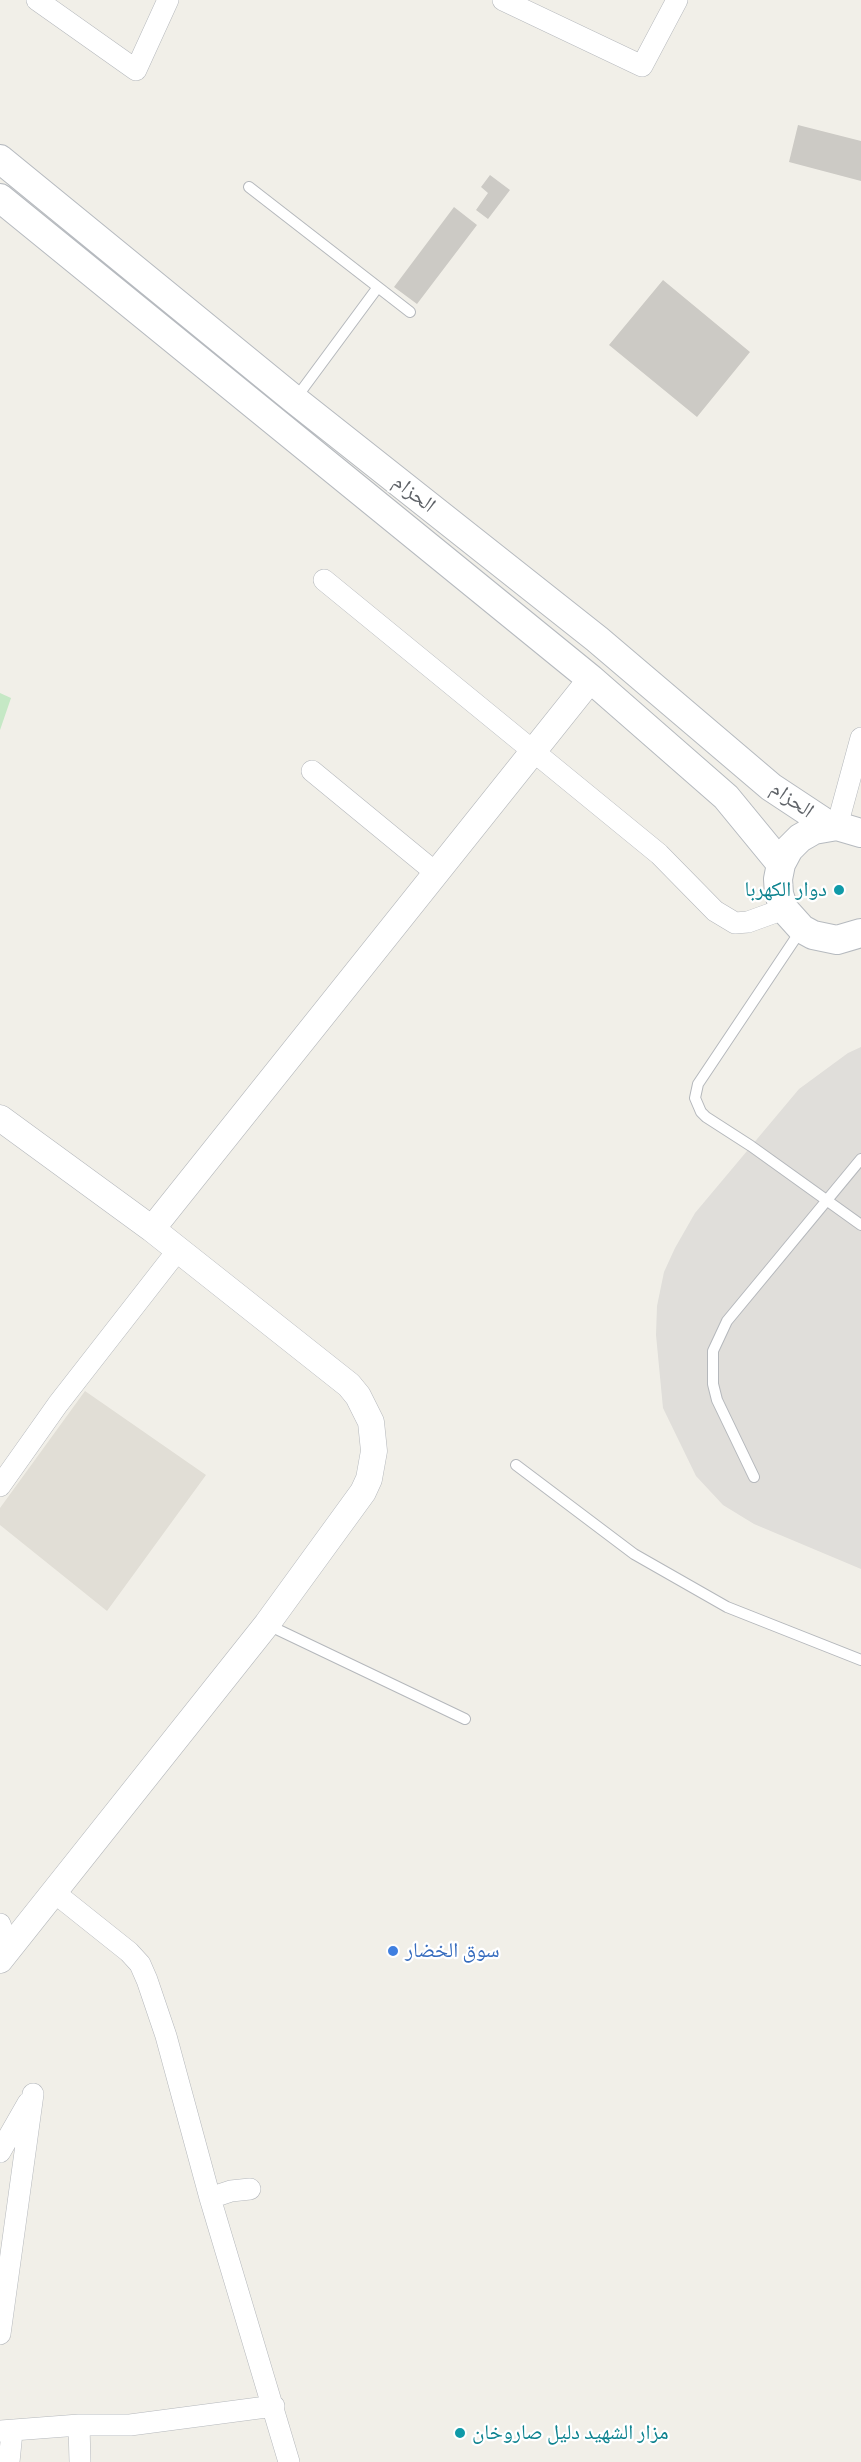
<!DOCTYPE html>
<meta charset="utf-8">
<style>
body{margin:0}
canvas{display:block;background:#f1efe8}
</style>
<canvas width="861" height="2462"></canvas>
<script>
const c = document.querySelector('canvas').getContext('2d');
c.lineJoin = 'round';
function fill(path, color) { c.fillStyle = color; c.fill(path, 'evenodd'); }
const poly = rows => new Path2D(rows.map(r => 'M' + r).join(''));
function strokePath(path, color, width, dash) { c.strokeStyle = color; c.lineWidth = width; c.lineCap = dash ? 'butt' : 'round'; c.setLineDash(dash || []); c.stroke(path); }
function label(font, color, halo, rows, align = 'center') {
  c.font = font + ' Manrope,"Noto Naskh Arabic",sans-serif'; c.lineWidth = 4.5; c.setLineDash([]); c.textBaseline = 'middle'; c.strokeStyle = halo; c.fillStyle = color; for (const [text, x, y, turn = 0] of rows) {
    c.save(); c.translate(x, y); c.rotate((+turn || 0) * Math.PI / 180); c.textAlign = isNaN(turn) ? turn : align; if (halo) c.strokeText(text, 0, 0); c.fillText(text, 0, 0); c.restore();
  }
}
const industrial = poly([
 [861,1047,861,1569,754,1524,723,1505,696,1476,663,1408,656,1335,657,1306,664,1272,675,1248,695,1213,799,1089,848,1053]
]);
const education = poly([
 [85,1391,206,1475,107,1611,0,1525,0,1508]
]);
const green = poly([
 [0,693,11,698,0,730]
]);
const building = poly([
 [798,125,861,141,861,181,789,162],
 [490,175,510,190,488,219,476,210,488,193,481,187],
 [454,207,477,225,417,304,394,287],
 [663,280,750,352,697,417,609,345]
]);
const service = poly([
 [249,187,410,312],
 [296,398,378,287],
 [801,930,698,1084,695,1098,701,1112,706,1117,751,1146,861,1225],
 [516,1465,634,1554,727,1607,861,1660],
 [754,1477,717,1400,713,1384,713,1351,727,1321,861,1159],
 [268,1625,465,1719]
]);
const minor = poly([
 [37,0,136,70,168,0],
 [503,0,642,66,677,0],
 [324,580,659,854,715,911,735,923,748,922,784,909],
 [312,771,436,873],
 [837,826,861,738],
 [0,1486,58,1404,178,1250],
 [55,1893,129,1952,140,1964,147,1980,166,2036,210,2198,289,2462],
 [0,1924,9,1949],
 [0,2152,28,2103],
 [210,2198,231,2191,250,2189],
 [0,2334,33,2094],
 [79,2425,80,2462],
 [0,2431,79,2425,130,2425,274,2406],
 [9,2462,12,2432]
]);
const tertiary = poly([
 [0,1118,152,1229,349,1385,358,1396,371,1422,374,1451,369,1479,363,1492,267,1624,0,1960],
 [152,1229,591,679]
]);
const secondary = poly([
 [0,159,295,400,597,639,771,787,830,826],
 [0,198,591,679,726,797,781,864],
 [861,833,837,826,814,830,800,838,789,849,781,864,778,879,779,894,784,909,802,929,813,935,837,940,861,933]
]);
const markers = [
 [839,890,6,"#0f9aa8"],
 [393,1951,6,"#3f7fe0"],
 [460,2433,6,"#0f9aa8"]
];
const streetNames = [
 ["الحزام",414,494,38],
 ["الحزام",792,800,35]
];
const cultureNames = [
 ["دوار الكهربا",827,890],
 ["مزار الشهيد دليل صاروخان",472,2433,"left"]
];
const shopNames = [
 ["سوق الخضار",405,1951]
];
fill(industrial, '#e0deda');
fill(education, '#e1ded6');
fill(green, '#c5e8c5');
fill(building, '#cccac5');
strokePath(service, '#b5b8bc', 12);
strokePath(minor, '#b5b8bc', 22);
strokePath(tertiary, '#b5b8bc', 27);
strokePath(secondary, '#b6babf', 30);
strokePath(service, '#fff', 10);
strokePath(minor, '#fff', 21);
strokePath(tertiary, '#fff', 26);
strokePath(secondary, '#fff', 28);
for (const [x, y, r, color] of markers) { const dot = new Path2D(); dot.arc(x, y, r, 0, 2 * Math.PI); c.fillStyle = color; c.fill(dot); strokePath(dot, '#fff', 2); }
label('21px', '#5f6368', '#fff', streetNames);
label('21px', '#0d838f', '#fff', cultureNames, 'right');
label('21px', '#366cbe', '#fff', shopNames, 'left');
</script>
